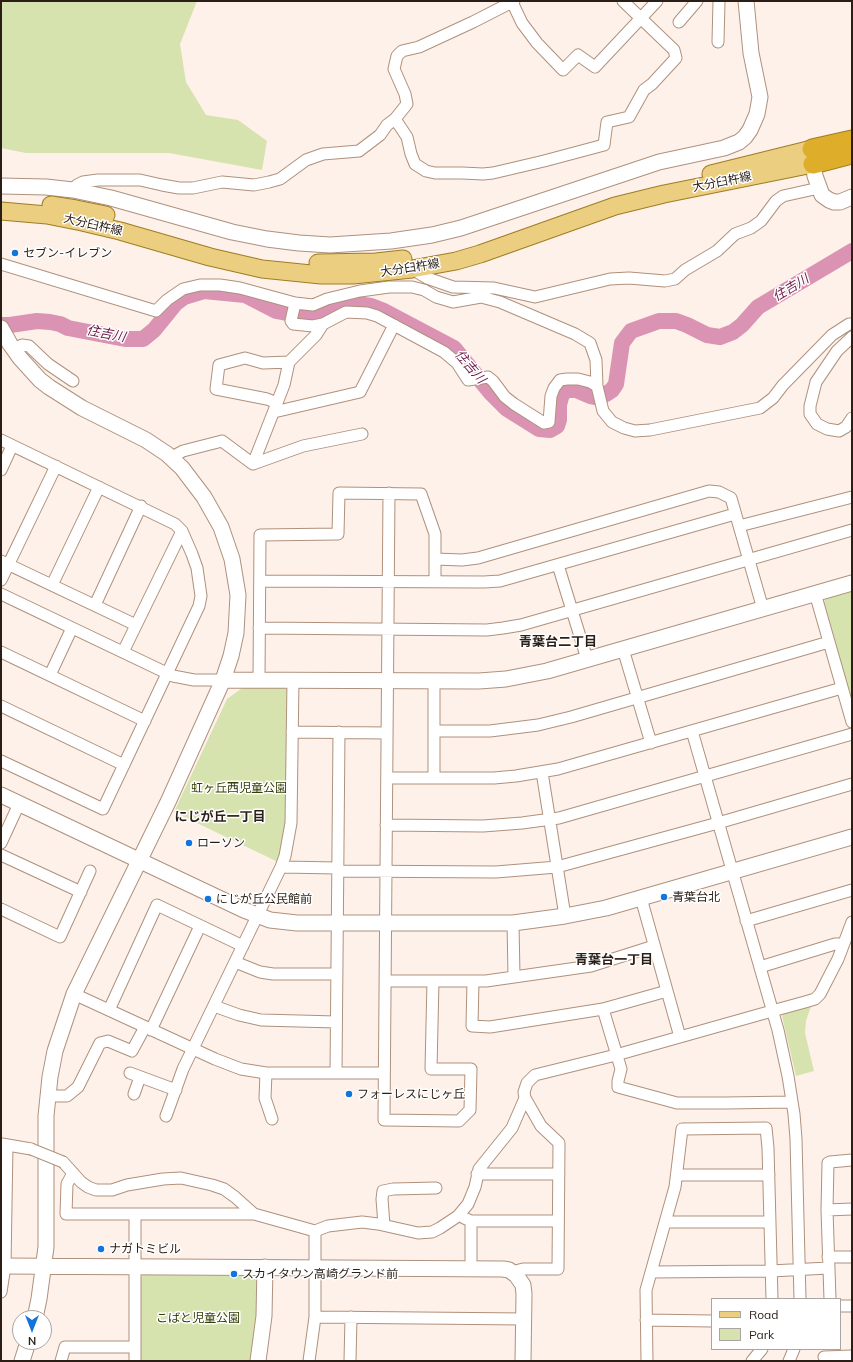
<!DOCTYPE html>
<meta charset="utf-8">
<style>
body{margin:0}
#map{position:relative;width:853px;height:1362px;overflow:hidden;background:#fef1e9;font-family:Mulish,sans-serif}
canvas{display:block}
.frame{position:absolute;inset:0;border:2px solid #2a1e17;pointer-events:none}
.legend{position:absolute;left:711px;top:1298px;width:130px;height:52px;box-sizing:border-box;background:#fff;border:1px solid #aaa5a2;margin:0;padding:5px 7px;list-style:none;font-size:12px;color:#2a1e17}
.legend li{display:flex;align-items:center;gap:8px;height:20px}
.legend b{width:20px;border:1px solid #aaa5a2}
.north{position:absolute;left:12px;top:1310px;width:40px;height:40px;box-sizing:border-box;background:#fff;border:1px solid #aaa5a2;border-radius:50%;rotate:180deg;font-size:11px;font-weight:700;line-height:16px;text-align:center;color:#2a1e17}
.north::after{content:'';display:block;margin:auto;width:14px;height:18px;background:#1474dd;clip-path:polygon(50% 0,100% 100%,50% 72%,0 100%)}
</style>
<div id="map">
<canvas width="853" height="1362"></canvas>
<div class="frame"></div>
<ul class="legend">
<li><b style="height:5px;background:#ebce80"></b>Road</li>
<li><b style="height:11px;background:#d6e3ae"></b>Park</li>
</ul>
<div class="north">N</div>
</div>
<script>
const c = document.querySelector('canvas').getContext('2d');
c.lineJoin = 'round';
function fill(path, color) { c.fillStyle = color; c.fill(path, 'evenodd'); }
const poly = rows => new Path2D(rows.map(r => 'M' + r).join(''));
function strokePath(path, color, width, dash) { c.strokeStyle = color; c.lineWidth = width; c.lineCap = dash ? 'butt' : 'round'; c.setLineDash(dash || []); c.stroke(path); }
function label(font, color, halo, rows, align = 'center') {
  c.font = font + ' Mulish,"Noto Sans JP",sans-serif'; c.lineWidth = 3; c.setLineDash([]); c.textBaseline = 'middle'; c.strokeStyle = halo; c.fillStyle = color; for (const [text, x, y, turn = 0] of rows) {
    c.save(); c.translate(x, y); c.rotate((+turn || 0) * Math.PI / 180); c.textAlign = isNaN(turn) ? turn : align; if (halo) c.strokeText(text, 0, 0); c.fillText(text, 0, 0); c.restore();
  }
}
const green = poly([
 [1,1,197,1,180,44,186,82,206,115,238,120,267,141,262,170,169,153,26,153,1,148],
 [852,591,852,707,823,603,826,598],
 [242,688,285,688,289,691,288,822,278,862,174,812,227,699],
 [812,1003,806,1021,805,1033,814,1071,796,1076,782,1016,785,1011],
 [143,1275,253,1276,257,1279,256,1319,250,1361,139,1361,139,1279]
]);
const river = poly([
 [1,325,10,325,37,321,50,322,60,324,68,328,125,339,143,339,154,330,176,303,184,297,204,291,245,295,276,311,303,316,315,317,344,304,357,304,371,306,384,311,454,348,490,392,507,409,539,429,550,430,557,426,559,420,559,405,562,394,567,390,576,390,590,396,596,397,606,394,612,390,616,384,622,343,631,331,659,321,676,321,687,325,707,335,720,337,733,332,742,325,758,307,852,251]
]);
const street = poly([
 [512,2,522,23,537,43,563,70,578,55,595,67,657,1],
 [679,22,697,1],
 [718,42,719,1],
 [395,119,407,104,405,94,394,69,397,56,402,51,419,47,473,22,514,1],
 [73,190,77,185,83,182,98,180,140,180,162,185,179,188,193,188,222,182,254,185,269,182,280,179,306,160,323,154,359,151,380,135,387,125,395,119,407,137,411,154,415,164,426,171,435,173,462,173,483,174,493,173,544,161,604,145,607,122,629,117,644,90,652,84,676,58,674,50,623,1],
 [1,264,156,311,167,300,183,289,200,285,220,285,240,288,295,303,313,305,327,299,360,291,389,287,412,287,424,290,436,297,453,302,481,297,500,302,575,334,590,343,596,360,597,386,603,411,612,422,624,428,635,431,650,430,760,408,773,398,783,385,832,335,849,324,852,324],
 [411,267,412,269,427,278,453,287,494,288,535,297,610,279,629,278,665,281,675,279,685,270,717,251,735,234,751,228,761,221,776,201,783,196,819,188],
 [295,303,291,321,293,324,313,326,323,324,346,312,367,313,377,316,444,352,457,363,468,380,488,377,493,381,505,397,514,404,544,423,549,422,551,396,554,388,560,380,567,379,578,379,590,382,597,386],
 [852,337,837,351,816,382,810,406,810,414,817,424,827,429,839,431,846,427,852,418],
 [13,349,22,345,29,346,48,364,73,381],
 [277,403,267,399,216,389,219,365,245,358,263,363,289,362,316,335,323,324],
 [274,412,360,392,394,325],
 [1,440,175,524,182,531,192,554,197,568,201,596,199,606,103,809,1,761],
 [170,458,183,451,222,441,253,464,303,446,362,434],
 [253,464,284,385,289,362],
 [1,470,12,446],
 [389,493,384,1120,459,1121,470,1110,471,1069,431,1069,433,981],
 [739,526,852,497],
 [435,559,462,560,478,558,709,491,719,492,731,498,763,609],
 [1,561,136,625],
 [558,565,587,659],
 [1,580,56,466],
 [260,581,484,582,500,581,735,514],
 [52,585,99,487],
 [815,593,852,722],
 [1,594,173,676,194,680,223,680],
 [95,605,141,506],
 [259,628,487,630,503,628,521,625,852,530],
 [623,649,651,743],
 [1,652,145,721],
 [123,652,182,531],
 [50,675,72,628],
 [259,680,260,535,338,534,339,493,421,494,435,534,435,582],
 [1,706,124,765],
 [434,731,490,731,538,725,571,717,829,642],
 [692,731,778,1030,788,1076,794,1114,796,1139,800,1299],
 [292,732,387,733],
 [542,772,565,916],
 [387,778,494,778,516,776,558,769,842,688],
 [434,778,434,681],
 [386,825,483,826,522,823,559,818,852,734],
 [1,843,19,804],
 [1,855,81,892],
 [281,867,338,868],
 [338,871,496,872,557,867,718,823,852,784],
 [641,898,680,1037],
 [1,909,60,937,90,871],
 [746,921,852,890],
 [513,923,514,976],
 [235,962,260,972,273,974,337,974],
 [760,967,835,944,843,944],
 [385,981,486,981,591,966,654,946],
 [473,981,472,1026,490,1027,603,1009,667,991],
 [74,994,215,1059,241,1069,266,1073,384,1073],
 [214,1006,239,1015,261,1020,336,1022],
 [603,1009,621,1069,618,1081,618,1087,677,1103,725,1103,792,1102],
 [109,1010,157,905,243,946],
 [151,1030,200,926],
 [130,1073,176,1090],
 [266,1073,265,1098,272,1119],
 [336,1073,339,732],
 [134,1094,140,1077],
 [48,1096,67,1096,78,1087,100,1043,108,1041,132,1051,145,1027],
 [166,1116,183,1069,281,867,285,856,291,823,293,680],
 [2,1144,31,1149],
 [63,1162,81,1182,88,1187,96,1190,112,1190,127,1185,163,1179,181,1178,212,1185,224,1189,235,1197,254,1214,315,1231,328,1226,362,1222,378,1224,418,1233,432,1232,440,1228,458,1216,468,1204,475,1187,479,1169,512,1128,525,1098,524,1092,527,1083,535,1075,616,1055,772,1011,805,1002,815,999,820,994,838,959,852,922],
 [73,1173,67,1184,66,1214,254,1214],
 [477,1174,559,1174],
 [677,1175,769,1175],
 [827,1210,852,1209],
 [464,1218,471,1221,471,1268],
 [471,1221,558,1221],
 [666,1222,769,1222],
 [384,1225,382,1199,383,1191,393,1189,436,1188],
 [828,1257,852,1257],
 [512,1272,523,1269,558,1269,559,1143,541,1126,525,1098],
 [652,1272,771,1271,828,1268],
 [1,1292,5,1266,7,1145],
 [830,1299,827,1210,828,1163,830,1162,852,1160],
 [840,1306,852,1306],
 [315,1317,524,1319],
 [646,1320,712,1321],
 [824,1357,852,1356],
 [61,1361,65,1347,135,1347],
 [135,1361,135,1214],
 [309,1361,315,1317,315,1231],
 [350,1361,351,1317],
 [647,1361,646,1290,675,1187,682,1129,766,1128,768,1148,772,1299],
 [752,1361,762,1349],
 [789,1361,794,1349]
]);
const secondary = poly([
 [812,154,815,176,822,195,829,200,834,202,840,202,852,197],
 [1,186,46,187,73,190,111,198,232,232,267,239,299,243,330,245,391,241,432,235,461,228,659,162,724,148,739,142,745,137,750,130,757,114,760,97,751,53,746,1],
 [1,328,10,344,20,358,40,380,49,387,82,408,146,440,167,454,182,468,204,497,221,527,232,559,238,595,236,633,231,656,223,680,168,802,74,994,55,1051,50,1077,46,1116,46,1247,39,1299,35,1318],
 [223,680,479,681,506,679,547,671,852,583],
 [1,795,244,910,270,920,297,923,513,923,565,916,606,908,852,837],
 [1,1266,503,1269,509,1270,516,1275,523,1285,524,1294,523,1361],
 [22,1361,28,1342],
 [258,1361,264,1316,265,1267]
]);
const primary = poly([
 [711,174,812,149],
 [51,205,76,209,106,215],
 [1,211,47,215,82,222,120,231,210,257,262,269,321,275,353,275,412,269,456,261,480,254,615,206,664,194,813,164],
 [318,263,376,262,403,259]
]);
const highway = poly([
 [812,149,852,140],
 [813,164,852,154]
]);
const streetBridge = poly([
 [31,1149,63,1162]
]);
const markers = [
 [15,253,4,"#1474dd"],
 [189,843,4,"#1474dd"],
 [664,897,4,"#1474dd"],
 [208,899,4,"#1474dd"],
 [349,1094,4,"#1474dd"],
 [101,1249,4,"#1474dd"],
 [234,1274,4,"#1474dd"]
];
const streetNames = [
 ["大分臼杵線",722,182,-11],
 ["大分臼杵線",93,225,13],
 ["大分臼杵線",410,268,-9]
];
const poiNames = [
 ["セブン-イレブン",23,253],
 ["ローソン",197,843],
 ["青葉台北",672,897],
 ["にじが丘公民館前",216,899],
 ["フォーレスにじヶ丘",357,1094],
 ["ナガトミビル",109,1249],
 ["スカイタウン高崎グランド前",242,1274]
];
const parkNames = [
 ["虹ヶ丘西児童公園",239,788],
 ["こばと児童公園",198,1318]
];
const waterNames = [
 ["住吉川",791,288,-31],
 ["住吉川",106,334,11],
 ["住吉川",470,367,49]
];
const neighbourhoodNames = [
 ["青葉台二丁目",558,642],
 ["にじが丘一丁目",220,817],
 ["青葉台一丁目",614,960]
];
fill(green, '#d6e3ae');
strokePath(river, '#db93b4', 16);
strokePath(street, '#af917d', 13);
strokePath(secondary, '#af917d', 17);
strokePath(primary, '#9f7c24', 19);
strokePath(highway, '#9f7c24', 21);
strokePath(street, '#fff', 11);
strokePath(secondary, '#fff', 15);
strokePath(primary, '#ebce80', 17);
strokePath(highway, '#deae2b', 19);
strokePath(streetBridge, '#af917d', 13, []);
strokePath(streetBridge, '#fff', 11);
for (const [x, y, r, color] of markers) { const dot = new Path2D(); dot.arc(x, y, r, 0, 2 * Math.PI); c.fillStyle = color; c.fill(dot); strokePath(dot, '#fff', 1.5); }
label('12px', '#2a1e17', '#fff', streetNames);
label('12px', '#2a1e17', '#fff', poiNames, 'left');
label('12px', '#353d06', '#fff', parkNames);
label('italic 13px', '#6b1846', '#fff', waterNames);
label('bold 13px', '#2a1e17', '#fff', neighbourhoodNames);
</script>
